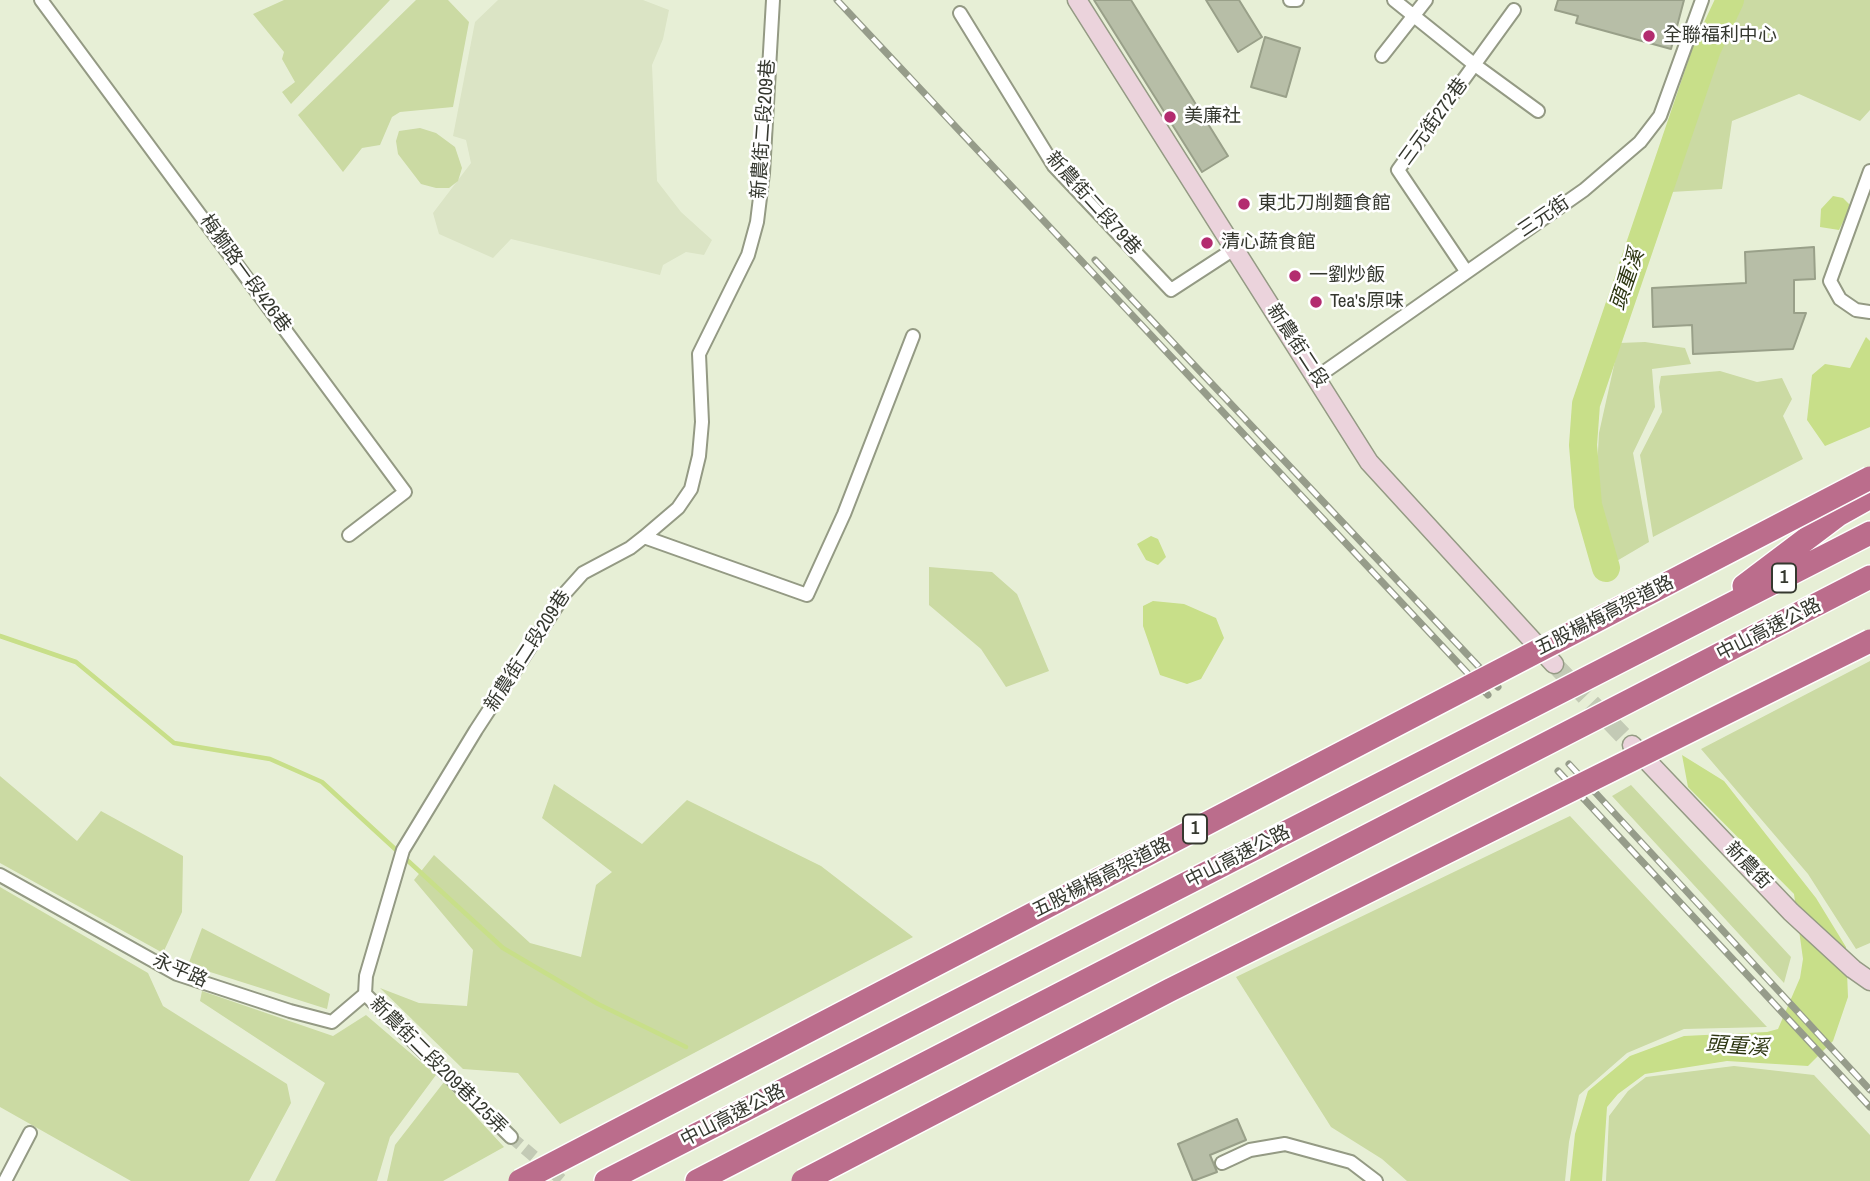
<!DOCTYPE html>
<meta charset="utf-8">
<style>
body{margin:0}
canvas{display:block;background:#e7efd6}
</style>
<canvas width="1870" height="1181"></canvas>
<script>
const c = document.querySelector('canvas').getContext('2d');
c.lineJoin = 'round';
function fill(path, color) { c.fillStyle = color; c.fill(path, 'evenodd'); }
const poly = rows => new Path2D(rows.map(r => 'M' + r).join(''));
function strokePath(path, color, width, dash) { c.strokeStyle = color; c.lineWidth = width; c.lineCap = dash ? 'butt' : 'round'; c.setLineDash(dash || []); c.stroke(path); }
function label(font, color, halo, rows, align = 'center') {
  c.font = font + ' "Archivo Narrow","Noto Sans TC",sans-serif'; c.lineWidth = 5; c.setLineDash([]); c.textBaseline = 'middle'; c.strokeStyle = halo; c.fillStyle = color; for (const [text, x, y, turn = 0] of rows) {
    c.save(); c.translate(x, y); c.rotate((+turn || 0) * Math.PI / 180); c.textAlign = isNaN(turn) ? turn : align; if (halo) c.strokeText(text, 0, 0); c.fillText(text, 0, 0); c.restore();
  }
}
const built = poly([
 [498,0,643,0,669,10,663,39,652,65,657,181,681,212,712,240,704,255,686,252,663,265,660,275,511,239,493,258,439,234,433,213,471,163,466,140,453,136,475,22]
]);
const green = poly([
 [284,0,390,0,291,104,282,92,295,82,282,59,284,52,253,14],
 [416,0,448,0,469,22,453,107,400,112,392,117,380,145,362,148,343,172,298,115],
 [1742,0,1870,0,1870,110,1860,121,1799,94,1732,121,1722,189,1671,192,1707,84],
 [420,128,436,133,455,147,462,168,458,181,449,188,436,188,421,184,398,154,396,141,399,131],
 [1645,342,1685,348,1691,364,1652,369,1655,407,1633,453,1649,542,1615,562,1596,487,1599,433,1619,343],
 [1720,371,1757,382,1782,378,1792,399,1783,416,1803,459,1653,537,1640,455,1662,412,1659,387,1661,376],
 [929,567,992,572,1017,594,1049,671,1006,687,981,649,929,605],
 [1870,661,1870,943,1856,949,1808,874,1701,749],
 [0,776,77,841,101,811,183,856,182,912,163,953,0,863],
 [554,784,642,844,687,800,821,866,913,937,560,1124,518,1073,463,1069,380,988,419,1003,467,1006,473,950,414,880,434,855,530,943,581,957,596,885,612,872,542,818],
 [1631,785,1791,957,1784,983,1612,796],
 [1570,816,1767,1027,1684,1029,1627,1053,1579,1095,1569,1142,1565,1181,1407,1181,1382,1159,1331,1127,1236,977],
 [0,887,148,973,163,1006,287,1084,291,1103,249,1181,131,1181,0,1107],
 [202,928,330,994,327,1009,188,965],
 [202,991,333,1036,366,1015,436,1075,390,1137,377,1181,275,1181,325,1083,200,1001],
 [1734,1066,1814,1075,1870,1135,1870,1181,1606,1181,1609,1116,1628,1091,1646,1077],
 [444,1082,504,1147,443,1181,387,1181,395,1145]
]);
const water = poly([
 [1833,196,1843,198,1851,206,1839,230,1820,227,1821,209],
 [1866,337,1870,341,1870,427,1825,446,1807,420,1812,375,1825,364,1850,368],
 [1151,536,1158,539,1166,557,1158,565,1146,560,1137,544],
 [1153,601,1184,604,1216,618,1224,638,1201,679,1187,684,1160,675,1143,626,1143,606],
 [1682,755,1724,781,1816,898,1846,947,1848,997,1833,1041,1808,1066,1727,1061,1645,1074,1618,1094,1607,1107,1602,1181,1570,1181,1575,1134,1588,1091,1630,1056,1684,1036,1767,1032,1778,1029,1800,978,1803,959,1794,894,1688,787]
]);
const stream = poly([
 [0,636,76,662,174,743,270,759,322,782,503,948,598,1004,686,1047]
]);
const river = poly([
 [1606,568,1588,505,1583,445,1586,404,1707,49,1730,0]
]);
const building = poly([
 [1094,0,1131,0,1228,156,1202,172,1094,0],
 [1206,0,1239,0,1262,37,1238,52,1206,0],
 [1558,0,1684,0,1671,49,1576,23,1578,16,1555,10,1558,0],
 [1265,37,1300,48,1286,97,1251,87,1265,37],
 [1814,247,1815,279,1794,280,1794,313,1806,313,1793,349,1693,354,1692,325,1653,327,1652,288,1746,283,1745,252,1814,247],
 [1237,1119,1246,1140,1210,1155,1217,1172,1193,1181,1178,1144,1237,1119]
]);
const streetTunnel = poly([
 [511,1137,563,1181]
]);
const secondaryTunnel = poly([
 [1554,664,1632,745]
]);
const street = poly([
 [41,0,405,492,349,535],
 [1290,0,1297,0],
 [1394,0,1475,65,1538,111],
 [960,13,1054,166,1171,290,1234,249],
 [1382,56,1426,0],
 [1870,171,1830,281,1840,299,1856,310,1870,312],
 [1466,271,1398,170,1514,10],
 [1317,377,1584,190,1640,142,1660,116,1702,0],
 [644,537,807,595,844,514,913,336],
 [0,875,177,974,290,1011,332,1022,365,994],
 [365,994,366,976,403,850,476,730,566,592,583,573,630,548,644,537,678,508,691,489,699,456,702,422,699,354,748,255,757,222,763,173,773,0],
 [365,994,511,1137],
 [1222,1163,1250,1150,1285,1144,1351,1162,1376,1181],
 [5,1181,30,1133]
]);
const secondary = poly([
 [1077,0,1369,462,1554,664],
 [1632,745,1791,912,1853,969,1870,981]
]);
const highway = poly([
 [1744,586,1838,515,1870,497],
 [606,1181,1870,533],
 [697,1181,1870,577]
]);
const rail = poly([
 [837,0,1488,695],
 [1095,260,1498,687],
 [1569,764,1870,1090],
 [1558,771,1870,1107]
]);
const highwayBridge = poly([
 [520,1181,1870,478],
 [803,1181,1170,990,1870,641]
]);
const markers = [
 [1649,36,7,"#b32c6f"],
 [1170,117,7,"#b32c6f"],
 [1244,204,7,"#b32c6f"],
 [1207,243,7,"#b32c6f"],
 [1295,276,7,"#b32c6f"],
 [1316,302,7,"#b32c6f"]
];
const shields = [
 [1784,578,24],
 [1195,829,24]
];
const shieldNames = [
 ["1",1784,578],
 ["1",1195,829]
];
const poiNames = [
 ["全聯福利中心",1663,36],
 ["美廉社",1184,117],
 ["東北刀削麵食館",1258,204],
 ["清心蔬食館",1221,243],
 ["一劉炒飯",1309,276],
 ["Tea's原味",1330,302]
];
const streetNames = [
 ["三元街272巷",1434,122,-54],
 ["新農街二段209巷",764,129,-86],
 ["新農街二段79巷",1093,204,48],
 ["三元街",1544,217,-34],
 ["梅獅路一段426巷",245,274,54],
 ["新農街二段",1297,346,57],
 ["五股楊梅高架道路",1605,616,-27],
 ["中山高速公路",1769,630,-27],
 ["新農街二段209巷",528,651,-57],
 ["中山高速公路",1238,857,-27],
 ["新農街",1748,866,46],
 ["五股楊梅高架道路",1102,878,-27],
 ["永平路",180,971,23],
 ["新農街二段209巷125弄",438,1066,45],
 ["中山高速公路",733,1116,-27]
];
const waterNames = [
 ["頭重溪",1628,280,-71],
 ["頭重溪",1737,1047,4]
];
fill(built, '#dbe4c5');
fill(green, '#cbdaa3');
fill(water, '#c8df89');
strokePath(stream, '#c8df89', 4.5);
strokePath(river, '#c8df89', 28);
fill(building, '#b7bea7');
strokePath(building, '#99a089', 2);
strokePath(streetTunnel, '#c3cab5', 12, [12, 6]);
strokePath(secondaryTunnel, '#c3cab5', 18, [18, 9]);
strokePath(street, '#949a84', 16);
strokePath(secondary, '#949a84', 21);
strokePath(highway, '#fff', 26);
strokePath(street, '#fff', 12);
strokePath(secondary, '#ebd3dc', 18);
strokePath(highway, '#bb6d8c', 23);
strokePath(rail, '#969c8a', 7);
strokePath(rail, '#fff', 4.5, [13]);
strokePath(highwayBridge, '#fff', 26, []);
strokePath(highwayBridge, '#bb6d8c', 23);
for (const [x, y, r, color] of markers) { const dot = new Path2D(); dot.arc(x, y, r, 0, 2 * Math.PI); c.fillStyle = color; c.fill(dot); strokePath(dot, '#fff', 2.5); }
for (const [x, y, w] of shields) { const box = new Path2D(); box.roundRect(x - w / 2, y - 14.5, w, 29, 5); c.fillStyle = '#fff'; c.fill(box); strokePath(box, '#35382f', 2); }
label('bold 18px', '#35382f', null, shieldNames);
label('19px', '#35382f', '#fff', poiNames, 'left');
label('19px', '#35382f', '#fff', streetNames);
label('italic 21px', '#2c3510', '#fff', waterNames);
</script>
